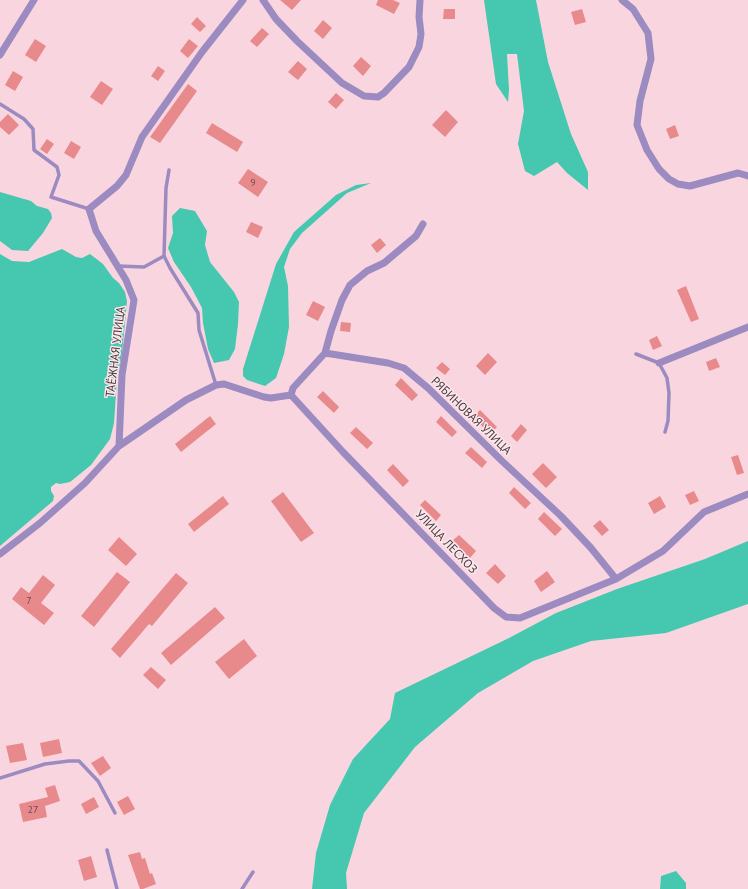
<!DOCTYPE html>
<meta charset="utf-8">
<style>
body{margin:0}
canvas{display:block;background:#f9d5df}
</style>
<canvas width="748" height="889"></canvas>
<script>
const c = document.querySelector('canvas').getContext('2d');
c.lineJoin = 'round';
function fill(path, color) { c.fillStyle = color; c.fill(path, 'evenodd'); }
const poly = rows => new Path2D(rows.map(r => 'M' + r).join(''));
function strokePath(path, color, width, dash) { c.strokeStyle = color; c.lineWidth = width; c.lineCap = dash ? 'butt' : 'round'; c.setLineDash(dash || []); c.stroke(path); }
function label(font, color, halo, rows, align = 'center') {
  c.font = font + ' "PT Sans",sans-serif'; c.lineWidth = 3; c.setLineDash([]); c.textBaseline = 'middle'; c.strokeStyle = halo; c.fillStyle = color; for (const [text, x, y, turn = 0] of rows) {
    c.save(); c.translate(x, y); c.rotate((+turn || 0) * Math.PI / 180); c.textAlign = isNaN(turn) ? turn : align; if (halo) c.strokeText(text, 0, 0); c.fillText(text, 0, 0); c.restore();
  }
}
const water = poly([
 [484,0,536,0,548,62,571,134,588,172,588,190,567,173,557,162,534,176,525,171,518,144,524,111,517,54,507,54,509,90,508,102,496,84],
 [371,183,347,193,302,233,290,249,284,267,288,286,289,327,284,354,276,378,265,386,247,380,243,376,243,369,276,264,294,232,336,195,356,185],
 [0,192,31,201,37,206,48,209,51,213,52,218,43,233,28,251,12,250,0,241],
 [180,208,195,211,207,231,205,245,210,262,234,292,239,302,238,324,235,349,229,360,214,363,208,349,203,323,202,308,191,287,174,262,168,248,173,233,172,216],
 [62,249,76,257,82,258,90,254,103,264,113,278,119,283,125,292,127,301,122,354,117,378,114,423,110,439,91,465,70,482,60,484,56,483,51,487,51,491,54,496,53,501,0,546,0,254,12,261,29,262],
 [748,541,748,604,666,633,591,641,533,661,478,693,415,747,364,813,346,873,347,889,312,889,316,853,330,805,353,759,390,719,395,693,509,638,556,613,617,589,705,559],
 [676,871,686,883,686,889,660,889,661,876]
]);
const building = poly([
 [280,0,301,0,292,10],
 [378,0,393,0,400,3,394,14,376,5],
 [444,9,455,9,455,19,443,19],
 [582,9,586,22,575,25,571,12],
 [197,17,206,26,200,32,191,24],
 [323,20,332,28,323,39,314,31],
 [262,28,269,34,257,47,250,41],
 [35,39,46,46,36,62,25,55],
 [189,39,198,46,188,58,180,51],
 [361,57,371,66,363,76,353,66],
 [298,61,307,69,298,80,288,72],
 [158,66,165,71,158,81,151,76],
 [13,71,23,77,15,91,5,85],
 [101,81,113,89,102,105,90,97],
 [188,84,197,91,160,143,150,137],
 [336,93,344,100,336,109,328,102],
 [446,110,458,122,445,137,432,125],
 [8,114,19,125,9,135,0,127,0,122],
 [212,123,243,142,237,152,206,133],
 [675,125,679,136,670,139,666,129],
 [47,139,54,144,47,154,40,149],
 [71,141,81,147,74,159,64,153],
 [248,169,268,182,258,197,238,183],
 [251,222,263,227,258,238,246,232],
 [380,238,386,245,377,253,371,245],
 [686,286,699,319,691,322,677,290],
 [313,301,325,307,318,321,306,315],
 [341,322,351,323,350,332,340,331],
 [657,336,662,346,653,350,649,340],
 [488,353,497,362,485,375,476,366],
 [716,358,720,367,709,371,706,362],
 [442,362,450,369,445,375,436,368],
 [401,378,418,395,412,401,395,385],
 [323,391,339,407,334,413,317,397],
 [480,410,497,427,490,434,473,417],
 [210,416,216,424,181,452,175,444],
 [441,416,457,432,452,437,436,422],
 [521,424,527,430,517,442,511,436],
 [356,427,373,443,367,449,350,433],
 [471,447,487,462,482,468,465,453],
 [738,455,744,473,737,475,731,457],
 [543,463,557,477,546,488,532,474],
 [393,464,409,481,403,487,387,470],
 [514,487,531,503,525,509,509,493],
 [694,491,699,501,690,505,685,495],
 [283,492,314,533,301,542,271,501],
 [223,496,229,504,194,532,188,524],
 [660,496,666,507,654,514,648,503],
 [425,500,441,515,436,521,420,505],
 [544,512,562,529,555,536,538,519],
 [600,520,609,530,602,536,593,526],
 [459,535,476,551,470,558,452,541],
 [119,537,137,554,126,566,108,550],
 [495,564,506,576,498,584,486,573],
 [547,571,555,582,541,592,534,581],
 [117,572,130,582,94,627,81,616],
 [176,573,188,583,152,626,149,624,120,658,111,649],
 [43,575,55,585,41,603,54,613,44,625,12,599,21,587,29,593],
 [215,607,225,618,171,665,161,653],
 [244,639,257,656,229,679,215,662],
 [151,667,166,680,158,689,143,675],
 [59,739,62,753,43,757,40,743],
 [23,743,27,760,10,763,6,746],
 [103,756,111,768,100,776,91,763],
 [55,785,60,801,45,806,47,817,23,822,19,804,48,797,45,788],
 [128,796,135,809,124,815,117,802],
 [94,797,99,807,86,814,81,804],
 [140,852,142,859,145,858,150,874,152,873,156,884,143,889,140,889,128,855],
 [91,856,97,877,84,881,78,860]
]);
const lane = poly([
 [0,104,24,119,33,129,34,150,57,167,59,175,51,197,89,209],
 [169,170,166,188,164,256,170,268,198,313,199,330,216,385],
 [118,266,144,267,164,256],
 [636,354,659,363,667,378,669,393,668,421,665,432],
 [0,778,45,764,69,761,79,761,98,781,115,813],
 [107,850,117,889],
 [242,889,253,872]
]);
const street = poly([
 [243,0,202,52,142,137,126,175,117,186,89,209,96,231,126,280,134,300,122,375,119,446,186,400,216,385,224,384,264,397,271,398,291,395],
 [263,0,276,19,297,41,342,83,364,96,378,97,384,93,409,67,419,47,421,34,419,17,420,0],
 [622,0,633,9,648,33,651,59,640,101,637,125,647,150,659,169,669,179,678,184,690,186,738,173,748,176],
 [0,55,34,0],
 [325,353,331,331,342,300,350,285,367,271,384,263,416,236,423,224],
 [659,363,748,327],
 [291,395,343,452,494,608,506,617,520,618,616,579,663,551,704,512,748,494],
 [291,395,293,388,325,353,388,363,404,368,428,388,502,461,561,516,591,548,616,579],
 [0,554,40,523,85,483,119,446]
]);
const numberNames = [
 ["9",253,183],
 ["7",29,601],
 ["27",33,810]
];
const streetNames = [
 ["ТАЁЖНАЯ УЛИЦА",116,352,-83],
 ["РЯБИНОВАЯ УЛИЦА",471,416,44],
 ["УЛИЦА ЛЕСХОЗ",446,542,46]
];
fill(water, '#46c7b0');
fill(building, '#e8898b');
strokePath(lane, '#9c8bc0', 3.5);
strokePath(street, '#9c8bc0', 7);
label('10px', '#714c50', null, numberNames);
label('12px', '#49373c', '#fae8ed', streetNames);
</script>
